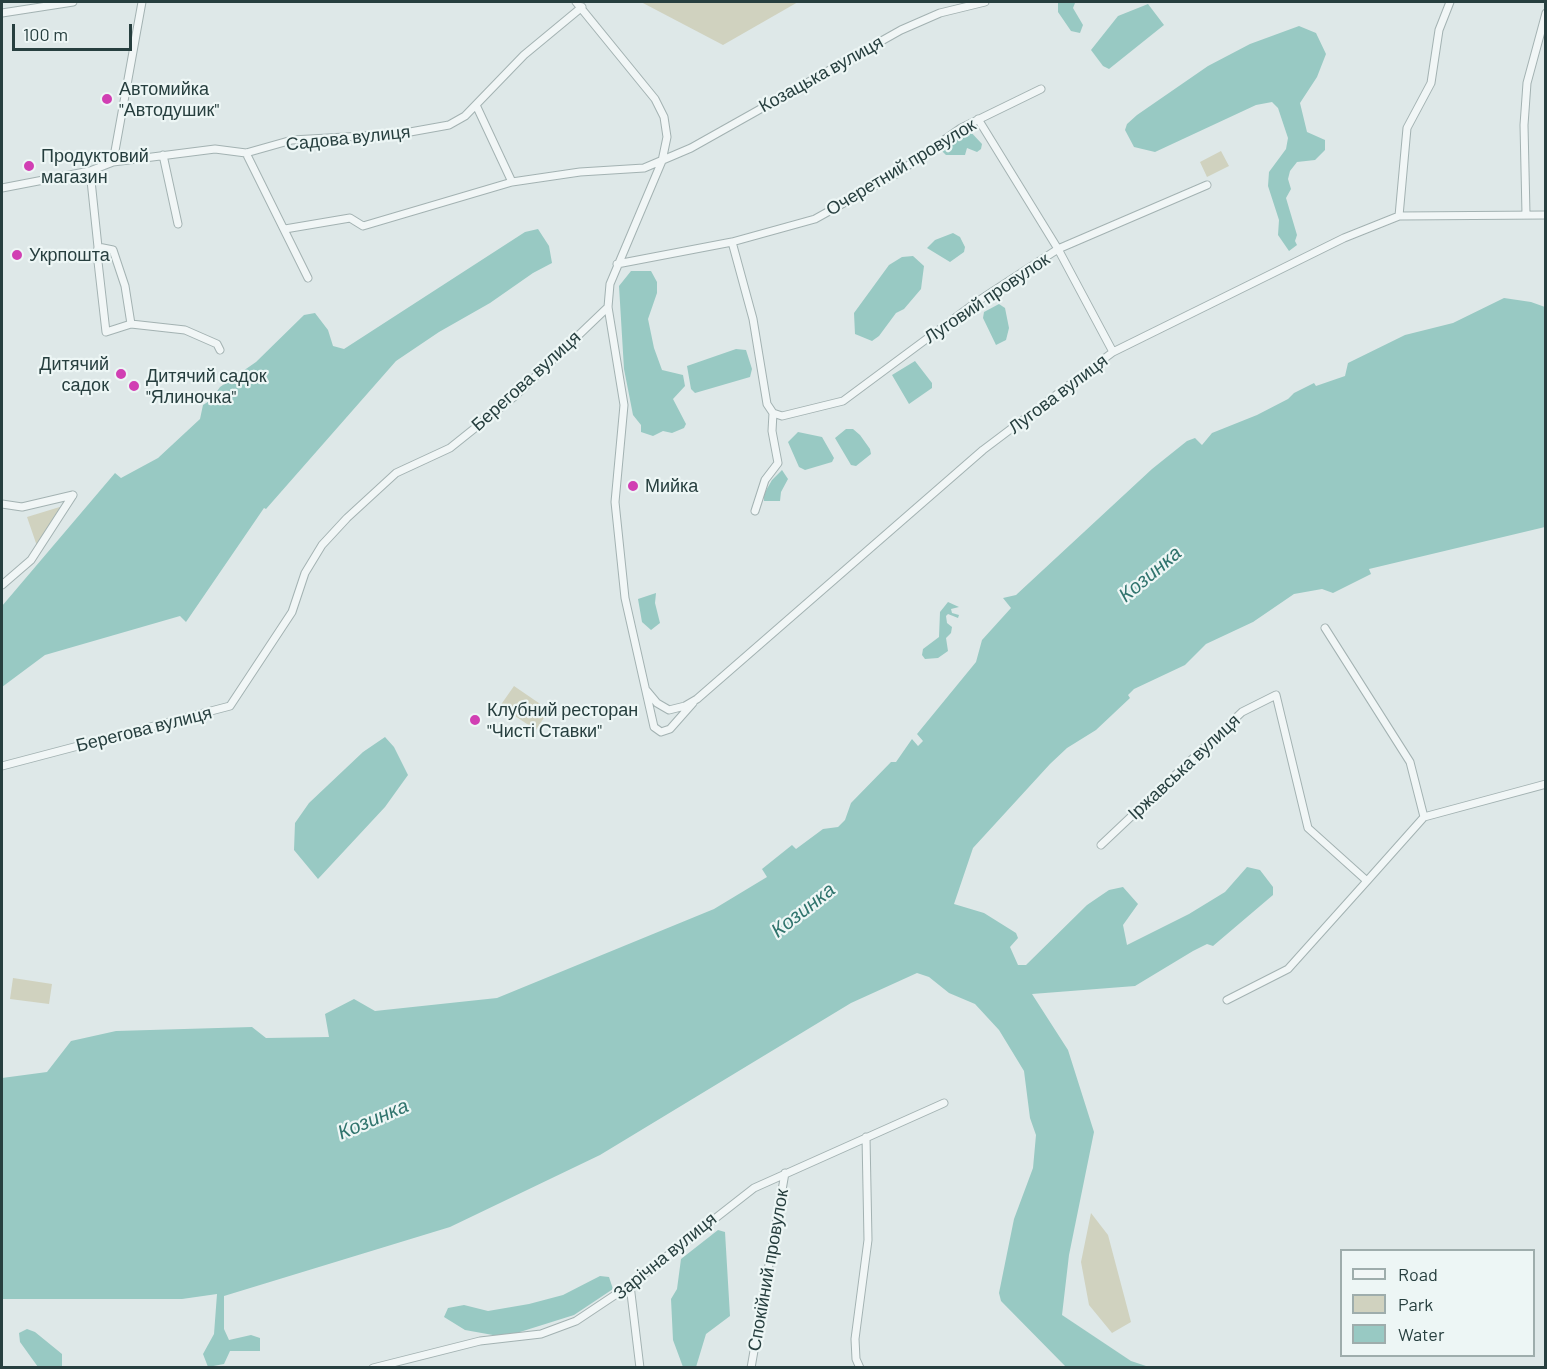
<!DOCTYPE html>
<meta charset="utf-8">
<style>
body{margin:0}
#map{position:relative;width:1547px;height:1369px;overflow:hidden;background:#dee8e8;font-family:Barlow,sans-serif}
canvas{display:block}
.frame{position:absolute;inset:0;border:3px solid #273f3f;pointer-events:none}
.legend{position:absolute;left:1340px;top:1249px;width:195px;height:108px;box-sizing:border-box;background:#edf6f5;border:2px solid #9eadac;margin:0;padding:8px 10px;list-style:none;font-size:18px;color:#273f3f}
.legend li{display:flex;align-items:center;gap:12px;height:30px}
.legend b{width:30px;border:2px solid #9eadac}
.scale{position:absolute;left:12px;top:24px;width:120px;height:27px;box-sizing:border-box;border:3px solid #273f3f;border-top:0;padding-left:8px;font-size:18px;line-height:21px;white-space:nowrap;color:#273f3f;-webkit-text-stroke:4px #edf6f5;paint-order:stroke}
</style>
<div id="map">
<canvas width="1547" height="1369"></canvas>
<div class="frame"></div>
<ul class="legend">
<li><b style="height:8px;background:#f1f6f6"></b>Road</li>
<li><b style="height:16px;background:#d0d2bf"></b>Park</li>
<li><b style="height:16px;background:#98c9c3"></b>Water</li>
</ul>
<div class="scale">100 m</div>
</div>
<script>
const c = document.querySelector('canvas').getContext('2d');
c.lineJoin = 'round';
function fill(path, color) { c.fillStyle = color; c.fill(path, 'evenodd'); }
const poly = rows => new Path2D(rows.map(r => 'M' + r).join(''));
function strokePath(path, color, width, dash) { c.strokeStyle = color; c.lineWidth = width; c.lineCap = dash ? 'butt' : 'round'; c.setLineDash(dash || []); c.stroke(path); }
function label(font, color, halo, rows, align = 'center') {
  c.font = font + ' Barlow,sans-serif'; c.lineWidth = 4.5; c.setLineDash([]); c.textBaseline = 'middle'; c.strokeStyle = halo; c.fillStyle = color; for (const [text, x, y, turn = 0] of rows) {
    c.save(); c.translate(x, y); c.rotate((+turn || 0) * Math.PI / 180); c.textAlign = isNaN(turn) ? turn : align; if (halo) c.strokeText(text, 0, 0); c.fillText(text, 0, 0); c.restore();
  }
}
const green = poly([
 [641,2,798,2,723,45],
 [1221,151,1229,166,1207,177,1200,162],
 [63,506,37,546,27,517],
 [514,686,549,710,536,730,500,706],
 [13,978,52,984,49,1004,10,999],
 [1091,1213,1108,1235,1131,1322,1112,1333,1089,1305,1081,1262]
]);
const water = poly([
 [1058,2,1080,2,1075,3,1073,8,1083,25,1080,33,1071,31,1058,12],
 [1148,4,1164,25,1109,69,1103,66,1091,50,1118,16],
 [1299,26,1316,33,1326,54,1317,77,1300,103,1307,132,1325,140,1325,150,1315,160,1297,162,1290,171,1288,179,1291,189,1286,198,1297,235,1295,241,1297,245,1289,251,1278,235,1279,220,1268,186,1269,172,1286,149,1288,138,1278,108,1272,102,1256,105,1155,152,1134,147,1125,130,1127,124,1137,115,1208,66,1250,44],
 [968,129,982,144,981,149,977,152,967,148,965,155,946,155,941,150,942,146],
 [538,229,549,246,552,263,533,273,490,303,439,332,396,361,266,509,264,508,186,622,180,616,45,655,2,687,2,606,115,473,121,478,158,458,200,419,203,405,211,400,220,387,256,362,304,315,315,313,328,330,333,346,344,349,525,232],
 [953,233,960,237,965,247,964,252,950,262,927,248,935,240],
 [913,256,924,266,921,289,904,309,896,313,879,336,872,341,855,334,854,313,889,265,902,257],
 [631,271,651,271,657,282,657,293,648,319,654,348,662,370,683,375,685,386,673,399,686,424,684,428,672,433,663,431,653,436,641,432,641,425,633,415,624,369,619,286],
 [1504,298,1531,302,1545,307,1545,527,1369,569,1371,574,1333,593,1322,589,1294,594,1253,622,1206,644,1185,665,1134,689,1128,695,1130,698,1096,730,1067,748,1050,764,973,848,954,904,984,913,1016,933,1018,938,1010,947,1018,965,1026,965,1087,905,1109,890,1123,887,1138,904,1123,925,1127,945,1189,914,1225,892,1247,867,1260,870,1273,887,1273,895,1213,946,1207,944,1193,951,1135,986,1032,994,1068,1050,1094,1132,1069,1255,1062,1315,1131,1361,1149,1367,1066,1367,1001,1301,999,1293,1014,1219,1033,1168,1036,1135,1030,1118,1024,1071,999,1030,975,1004,949,993,929,977,917,973,851,1003,600,1155,450,1227,224,1296,224,1329,229,1340,251,1335,260,1338,260,1351,230,1351,224,1364,208,1367,203,1354,214,1334,217,1294,182,1299,2,1299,2,1078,47,1072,71,1041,116,1031,252,1027,266,1038,329,1037,325,1014,354,999,375,1011,497,998,714,909,767,877,762,869,792,845,796,849,823,829,838,827,845,820,851,803,891,762,896,762,912,739,918,746,923,741,917,734,976,662,982,640,1011,608,1003,598,1016,595,1152,469,1187,441,1195,438,1202,445,1212,433,1257,415,1288,399,1294,393,1314,383,1316,386,1345,376,1348,363,1405,335,1453,323],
 [999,304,1005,308,1009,328,1006,340,996,345,983,318,984,312],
 [736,349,746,350,752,369,750,377,695,393,691,389,687,366],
 [915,361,932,383,932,388,909,404,892,375],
 [846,429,853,429,860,435,870,449,871,454,856,466,851,465,835,438],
 [798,432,822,437,834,458,832,462,805,470,799,467,788,442],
 [782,470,788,479,781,492,780,501,764,501,764,494,772,480],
 [656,593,655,603,660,623,651,630,642,622,638,599],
 [948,602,959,607,951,609,952,613,959,615,958,618,948,614,946,616,947,623,952,627,951,633,946,638,948,651,938,658,925,659,922,655,923,649,939,637,940,612],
 [385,737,394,747,408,775,385,807,318,879,294,850,295,823,309,803,363,752],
 [718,1230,725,1232,730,1316,706,1334,696,1367,683,1367,673,1340,671,1299,677,1289,681,1259],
 [600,1276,609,1277,613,1289,574,1315,504,1337,465,1330,444,1317,448,1308,464,1305,488,1311,529,1304,563,1295],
 [27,1329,35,1332,62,1354,62,1367,38,1367,20,1342,19,1333]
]);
const street = poly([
 [576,2,655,99,664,117,667,137,662,161,610,284,608,307,624,405,615,502,625,598,654,727,661,732,670,729,693,703],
 [2,13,73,2],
 [476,105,512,182],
 [978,119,1058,249,1113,352],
 [246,153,308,278],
 [163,155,178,224],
 [113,162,142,2],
 [90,171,98,247,113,250,125,286,131,324],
 [2,188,90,171,113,162,215,149,246,153,292,140,399,134,449,125,465,116,524,55,582,7],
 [1526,214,1524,125,1527,83,1546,13],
 [1399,216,1407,128,1431,83,1439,30,1450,2],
 [285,229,350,218,363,226,512,182,580,172,644,168,691,148,901,30,940,13,985,2],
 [732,242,753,319,767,404,773,413,782,416,843,401,975,303,1058,249,1207,185],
 [98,247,97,253,106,332,131,324,185,330,217,344,220,350],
 [617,264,732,242,815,219,896,174,961,128,1041,89],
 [2,504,22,507,73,495],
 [755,511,765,480,778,463,772,431,773,413],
 [2,585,31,560,73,495],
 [1325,628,1410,762,1424,817],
 [647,691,657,703,669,710,685,706,697,699,983,450,1113,352,1344,238,1399,216,1546,215],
 [2,766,230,706,292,612,305,573,322,545,347,518,396,473,450,448,515,396,608,307],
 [1101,845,1242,712,1276,695,1308,828,1367,881,1424,817,1546,784],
 [1227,1000,1288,969,1367,881],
 [630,1285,640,1368],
 [373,1368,480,1341,541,1334,576,1321,630,1285,754,1188,944,1103],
 [751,1368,785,1173],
 [860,1368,856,1359,855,1339,868,1240,866,1137]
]);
const markers = [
 [107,99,6,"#d13fb3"],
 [29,166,6,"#d13fb3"],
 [17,255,6,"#d13fb3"],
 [121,374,6,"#d13fb3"],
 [134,386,6,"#d13fb3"],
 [633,486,6,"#d13fb3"],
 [475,720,6,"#d13fb3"]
];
const streetNames = [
 ["Козацька вулиця",821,74,-29],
 ["Садова вулиця",348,138,-6],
 ["Очеретний провулок",901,167,-31],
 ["Луговий провулок",987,298,-34],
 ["Берегова вулиця",526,381,-42],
 ["Лугова вулиця",1058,394,-37],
 ["Берегова вулиця",144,729,-14],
 ["Іржавська вулиця",1184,767,-43],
 ["Зарічна вулиця",665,1256,-39],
 ["Спокійний провулок",768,1270,-80]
];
const poiNames = [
 ["Автомийка",119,89],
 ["\"Автодушик\"",119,110],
 ["Продуктовий",41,156],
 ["магазин",41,177],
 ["Укрпошта",29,255],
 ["Дитячий",109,364,"right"],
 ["садок",109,385,"right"],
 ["Дитячий садок",146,376],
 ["\"Ялиночка\"",146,397],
 ["Мийка",645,486],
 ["Клубний ресторан",487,710],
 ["\"Чисті Ставки\"",487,731]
];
const waterNames = [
 ["Козинка",1150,574,-40],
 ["Козинка",803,910,-38],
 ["Козинка",373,1119,-23]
];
fill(green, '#d0d2bf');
fill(water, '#98c9c3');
strokePath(street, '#a3b2b2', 9);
strokePath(street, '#f1f6f6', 7);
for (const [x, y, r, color] of markers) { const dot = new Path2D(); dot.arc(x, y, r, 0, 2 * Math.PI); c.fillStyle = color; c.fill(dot); strokePath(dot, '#edf6f5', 2); }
label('18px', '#273f3f', '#edf6f5', streetNames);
label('18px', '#273f3f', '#edf6f5', poiNames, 'left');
label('italic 20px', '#30746d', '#edf6f5', waterNames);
</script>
